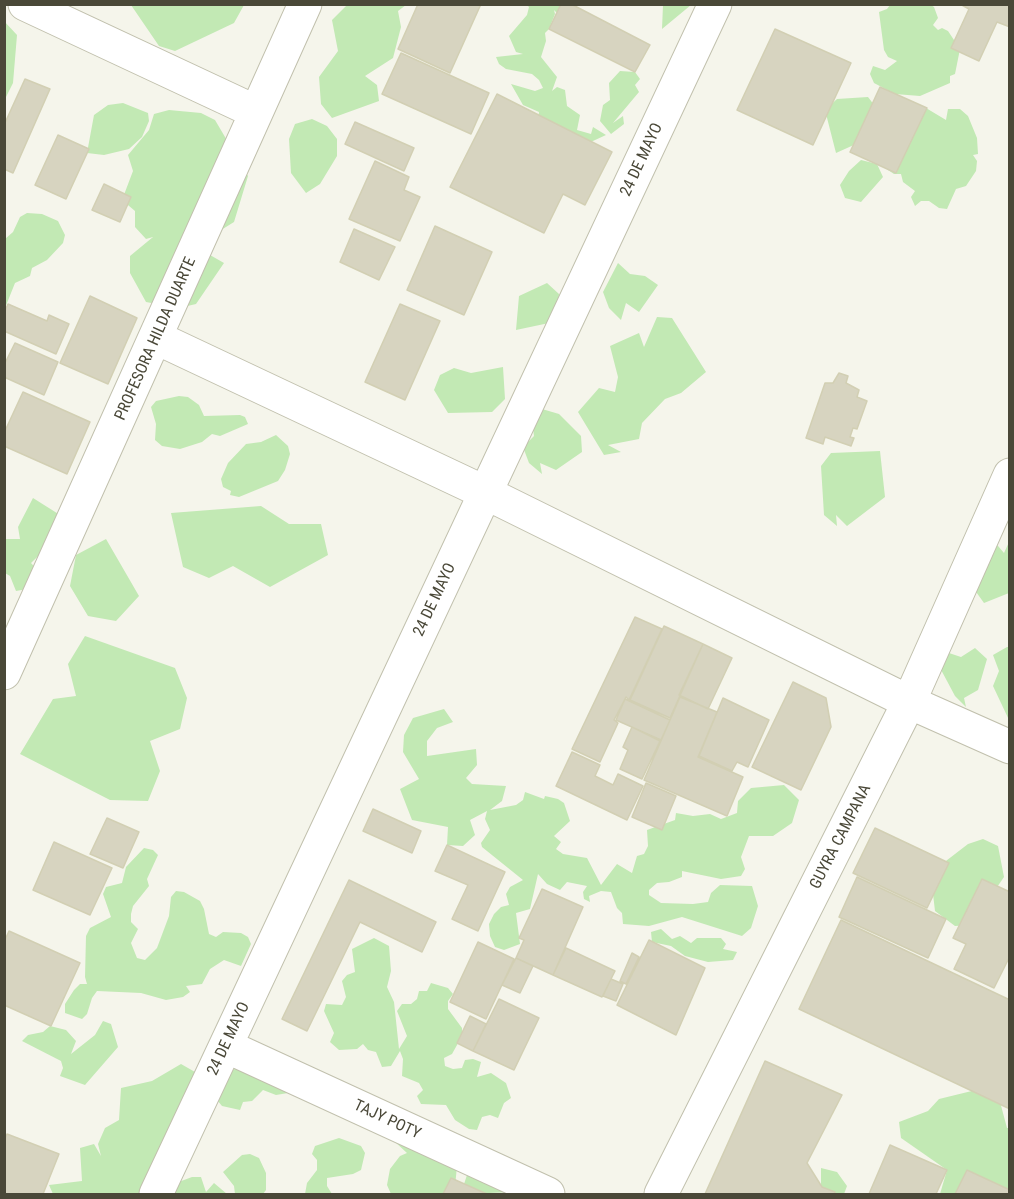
<!DOCTYPE html>
<style>
body{margin:0}
#map{position:relative;width:1014px;height:1199px;overflow:hidden;background:#f5f5eb;font-family:"Roboto Condensed",sans-serif}
canvas{display:block}
.frame{position:absolute;inset:0;border:6px solid #4a4838;pointer-events:none}
</style>
<div id="map">
<canvas width="1014" height="1199"></canvas>
<div class="frame"></div>
</div>
<script>
const c = document.querySelector('canvas').getContext('2d');
c.lineJoin = 'round';
function fill(path, color) { c.fillStyle = color; c.fill(path, 'evenodd'); }
const poly = rows => new Path2D(rows.map(r => 'M' + r).join(''));
function strokePath(path, color, width, dash) { c.strokeStyle = color; c.lineWidth = width; c.lineCap = dash ? 'butt' : 'round'; c.setLineDash(dash || []); c.stroke(path); }
function label(font, color, halo, rows, align = 'center') {
  c.font = font + ' "Roboto Condensed",sans-serif'; c.lineWidth = 4.5; c.setLineDash([]); c.textBaseline = 'middle'; c.strokeStyle = halo; c.fillStyle = color; for (const [text, x, y, turn = 0] of rows) {
    c.save(); c.translate(x, y); c.rotate((+turn || 0) * Math.PI / 180); c.textAlign = isNaN(turn) ? turn : align; if (halo) c.strokeText(text, 0, 0); c.fillText(text, 0, 0); c.restore();
  }
}
const green = poly([
 [131,5,244,5,234,23,175,51,159,46],
 [347,5,406,5,398,11,401,27,393,58,365,76,377,85,379,101,332,118,321,104,319,77,338,51,332,20],
 [527,5,570,5,566,12,557,13,554,10,555,14,549,29,545,33,546,41,541,57,557,77,552,91,557,87,565,90,567,106,580,115,577,130,591,134,593,127,606,135,582,146,537,129,539,112,523,105,511,84,535,91,543,88,539,80,532,74,506,69,499,64,496,57,523,54,516,52,509,36,527,15,529,7],
 [663,5,663,4,691,5,662,29],
 [890,5,931,5,934,7,938,18,933,25,938,30,942,28,948,31,960,49,955,74,950,76,950,83,920,96,895,94,874,83,870,74,873,66,885,70,897,61,888,57,884,50,879,12,887,9],
 [4,21,17,35,13,83,5,99],
 [620,71,635,72,640,79,635,85,639,92,613,123,623,116,624,124,611,134,600,121,603,105,610,100,609,83],
 [868,97,878,110,867,139,836,153,825,110,837,99],
 [123,103,148,113,149,121,142,137,129,149,104,155,87,153,94,115,108,105],
 [926,108,946,120,948,109,960,109,968,116,977,138,978,154,973,155,977,161,976,171,966,186,956,189,947,209,939,208,929,201,921,201,915,206,911,197,915,191,903,182,901,174,894,174,885,168,883,157],
 [169,110,201,113,215,120,248,176,234,222,205,240,210,255,224,263,196,304,179,308,146,302,130,273,130,256,153,237,146,239,135,227,135,211,122,200,133,171,128,155,149,130,154,114],
 [312,119,327,126,337,139,337,156,320,184,306,193,291,173,289,139,295,124],
 [861,160,877,164,883,177,861,202,845,198,840,185,849,171],
 [27,213,42,214,58,221,65,235,63,243,47,260,32,268,30,276,15,283,5,308,5,239,13,232,20,217],
 [618,263,630,274,645,276,658,285,639,312,626,303,621,320,609,308,603,292],
 [547,283,559,294,558,310,549,323,516,330,519,296],
 [657,317,672,318,706,372,681,393,665,399,642,423,639,439,608,445,621,452,604,455,578,412,599,388,615,392,618,377,610,346,639,333,644,347],
 [503,367,505,399,492,412,448,413,434,390,440,375,454,368,471,373],
 [179,396,188,397,199,405,204,416,240,415,245,417,248,424,220,436,212,434,202,442,180,449,162,446,155,440,156,424,151,407,156,401],
 [542,409,559,414,581,436,582,452,556,470,540,463,542,474,529,463,523,447,534,436,532,420],
 [276,435,288,446,290,454,285,470,278,481,239,497,230,495,231,491,223,487,221,479,228,463,246,444,261,442],
 [880,451,885,497,847,526,836,515,837,526,824,515,821,466,831,453],
 [33,498,60,515,65,530,31,563,42,575,33,588,16,591,10,576,5,573,4,539,20,539,18,527],
 [261,506,289,524,321,524,328,555,270,587,233,566,209,578,183,567,171,513],
 [106,539,139,596,116,621,88,616,70,586,76,555],
 [993,540,1004,553,1009,542,1009,593,984,603,964,575],
 [85,636,175,668,187,698,180,729,150,741,160,771,148,801,110,800,20,754,53,699,76,696,68,664],
 [1007,647,1010,647,1009,720,993,686,999,671,993,655],
 [975,648,987,659,978,690,964,698,966,707,955,696,939,666,946,652,961,657],
 [444,709,453,722,437,728,427,741,427,756,476,749,477,765,466,778,472,784,506,786,502,801,490,810,516,805,523,800,525,792,544,799,545,796,558,799,564,803,570,821,554,836,561,842,556,849,563,854,587,858,601,885,617,864,632,873,637,856,644,854,648,846,647,830,675,820,676,813,693,816,710,814,721,819,737,813,738,801,751,788,784,785,799,800,792,823,773,836,749,836,741,857,745,869,741,876,721,879,682,871,682,877,669,882,657,883,649,890,649,895,661,903,693,904,708,902,711,893,720,885,752,886,758,906,751,928,742,936,682,917,649,926,623,924,622,913,617,908,611,892,601,891,589,896,590,902,584,899,583,892,587,886,567,882,560,890,547,884,538,874,530,909,516,913,520,944,504,950,495,947,490,936,489,924,494,914,501,907,509,905,506,894,510,887,523,880,482,847,481,843,490,830,485,819,487,811,470,820,475,835,463,846,447,845,448,827,412,820,400,789,419,779,403,752,404,735,413,718],
 [983,839,998,846,1004,877,971,925,955,926,935,911,933,894,942,864,968,844],
 [144,848,153,850,158,855,147,879,149,886,133,906,131,914,131,922,138,929,131,943,137,958,145,960,157,948,169,916,171,897,176,891,184,892,200,901,204,909,209,934,216,937,223,932,241,933,248,937,251,944,241,966,224,960,210,969,202,984,186,986,190,992,183,997,166,1000,141,993,97,991,92,998,87,1014,82,1019,65,1013,65,1004,74,990,80,984,87,984,85,977,86,936,90,928,111,917,103,894,106,887,122,883,126,867],
 [661,929,672,939,680,936,691,943,697,938,721,938,726,944,723,949,737,952,733,960,708,962,685,956,671,946,652,942,651,932],
 [374,938,389,946,391,971,387,987,394,1002,399,1049,407,1036,397,1011,402,1004,411,1004,417,999,419,991,427,991,431,983,448,988,453,994,448,1001,448,1009,462,1028,462,1036,452,1054,444,1058,445,1066,453,1069,462,1068,465,1060,473,1059,481,1062,477,1077,491,1073,506,1083,511,1098,504,1103,498,1118,490,1115,482,1117,477,1130,469,1129,455,1120,446,1105,421,1104,417,1096,423,1090,419,1083,402,1076,403,1059,400,1051,391,1066,382,1067,376,1052,368,1050,363,1044,357,1049,339,1050,330,1042,334,1033,324,1011,326,1004,342,1005,346,997,342,981,347,975,355,972,352,949],
 [103,1021,111,1024,118,1047,85,1085,60,1076,63,1068,61,1061,22,1041,28,1035,43,1032,50,1026,66,1030,76,1041,71,1054,95,1035],
 [181,1064,195,1072,143,1194,53,1194,49,1185,82,1181,80,1148,94,1144,101,1156,98,1144,105,1128,119,1120,121,1088,152,1081],
 [235,1069,239,1070,291,1090,288,1093,276,1095,263,1090,252,1101,243,1102,240,1110,222,1106,217,1100,228,1072],
 [984,1088,999,1098,1007,1128,1009,1128,1009,1194,990,1194,983,1189,977,1194,940,1194,947,1170,901,1138,899,1122,928,1111,939,1099],
 [339,1138,361,1146,365,1153,361,1170,353,1174,327,1178,327,1186,332,1194,305,1194,307,1183,317,1170,317,1160,312,1154,315,1146],
 [394,1141,458,1155,455,1187,450,1194,391,1194,387,1185,390,1169,400,1156,407,1153],
 [486,1153,502,1154,515,1164,512,1192,467,1194,464,1184,469,1169],
 [250,1154,259,1158,266,1173,266,1190,263,1194,170,1194,176,1183,192,1177,201,1177,206,1192,214,1183,227,1194,235,1194,234,1186,223,1172,242,1155],
 [821,1168,837,1172,847,1186,844,1194,821,1194]
]);
const building = poly([
 [418,4,481,4,450,73,398,49,418,4],
 [561,4,571,4,650,45,635,72,549,29,561,4],
 [1010,4,1010,27,997,22,979,61,951,48,969,9,960,4,1010,4],
 [775,29,851,63,813,145,737,110,775,29],
 [401,53,489,93,471,134,382,94,401,53],
 [25,79,50,89,13,173,4,169,4,125,25,79],
 [880,87,927,108,896,173,850,152,880,87],
 [497,94,612,152,585,205,563,194,544,233,450,187,497,94],
 [355,122,414,148,404,171,345,144,355,122],
 [58,135,89,149,66,199,35,185,58,135],
 [375,161,409,177,404,190,420,197,400,241,349,219,375,161],
 [104,184,131,197,120,222,92,210,104,184],
 [435,226,492,252,464,315,407,290,435,226],
 [354,229,395,247,379,280,340,262,354,229],
 [90,296,137,318,108,384,60,363,90,296],
 [8,304,47,321,49,315,69,324,56,354,4,331,4,313,8,304],
 [400,304,440,321,405,400,365,382,400,304],
 [15,343,58,362,44,395,4,377,4,365,15,343],
 [839,373,848,376,846,383,859,390,857,397,867,401,857,429,853,428,850,437,854,438,851,446,825,437,823,444,806,438,825,383,833,383,839,373],
 [23,392,90,422,67,474,4,446,4,433,23,392],
 [635,617,662,629,629,700,626,697,614,720,618,723,600,762,572,749,635,617],
 [664,626,703,644,670,718,630,700,664,626],
 [703,644,732,658,708,709,679,695,703,644],
 [793,682,826,698,831,727,801,790,752,767,793,682],
 [680,697,717,712,698,757,743,777,727,816,644,780,680,697],
 [723,698,769,720,748,767,737,762,732,771,699,756,723,698],
 [625,699,670,720,661,740,616,720,625,699],
 [632,727,660,741,642,779,620,769,628,750,623,747,632,727],
 [572,752,600,765,595,776,613,785,618,774,643,786,627,820,556,786,572,752],
 [646,783,676,796,662,830,632,817,646,783],
 [373,809,421,831,412,853,363,831,373,809],
 [107,818,139,832,123,868,90,854,107,818],
 [875,828,949,863,927,908,853,873,875,828],
 [54,842,112,868,90,915,33,890,54,842],
 [447,845,505,872,478,931,452,919,468,885,435,871,447,845],
 [857,877,946,919,928,958,839,917,857,877],
 [982,879,1010,892,1010,956,994,988,954,969,966,944,953,938,982,879],
 [349,880,436,922,422,952,360,922,307,1031,282,1019,349,880],
 [542,889,583,907,553,975,516,958,524,940,519,938,542,889],
 [841,920,1010,1000,1010,1109,799,1009,841,920],
 [9,931,80,963,51,1026,4,1005,4,942,9,931],
 [649,940,705,968,676,1035,617,1005,649,940],
 [478,942,514,959,486,1019,450,1002,478,942],
 [566,948,615,971,602,997,553,975,566,948],
 [632,953,639,957,626,984,620,981,632,953],
 [516,958,533,966,520,993,502,985,516,958],
 [611,979,623,984,616,1001,603,996,611,979],
 [499,999,539,1018,514,1070,473,1051,499,999],
 [470,1016,486,1024,473,1051,457,1043,470,1016],
 [765,1061,842,1095,807,1163,822,1187,835,1192,834,1194,705,1194,765,1061],
 [7,1134,59,1154,43,1194,4,1194,4,1141,7,1134],
 [890,1145,947,1170,936,1194,869,1194,890,1145],
 [967,1170,1010,1190,1010,1194,955,1194,967,1170],
 [451,1178,487,1194,443,1194,451,1178]
]);
const street = poly([
 [25,4,256,112],
 [157,338,486,493,909,702,1010,747],
 [4,673,305,4],
 [226,1046,548,1194],
 [156,1194,715,4],
 [661,1194,909,702,1010,475]
]);
const streetNames = [
 ["24 DE MAYO",642,160,-65],
 ["PROFESORA HILDA DUARTE",156,339,-66],
 ["24 DE MAYO",435,600,-65],
 ["GUYRA CAMPANA",841,837,-63],
 ["24 DE MAYO",229,1039,-65],
 ["TAJY POTY",387,1120,25]
];
fill(green, '#c2e9b4');
fill(building, '#d7d4c0');
strokePath(building, '#d2cfb3', 1.5);
strokePath(street, '#c1c0ad', 35);
strokePath(street, '#fff', 33);
label('16px', '#4a4838', '#fff', streetNames);
</script>
